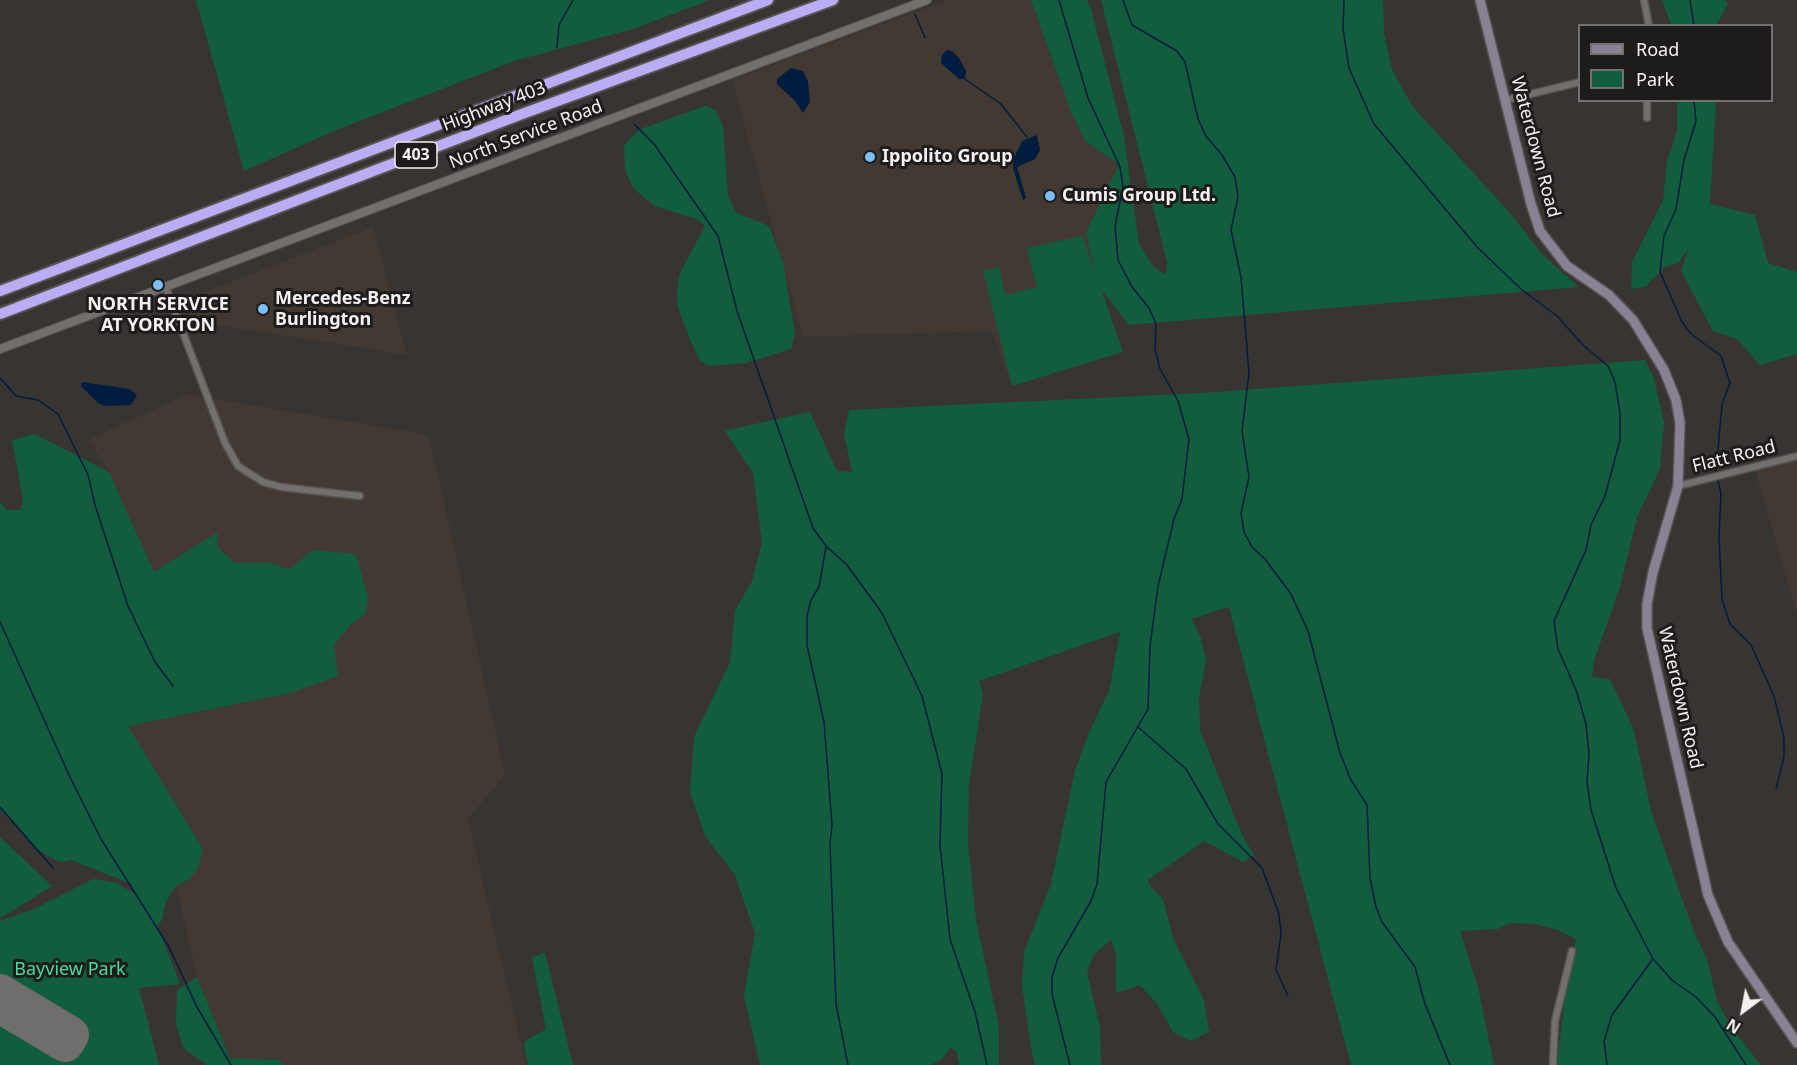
<!DOCTYPE html>
<style>
body{margin:0}
#map{position:relative;width:1797px;height:1065px;overflow:hidden;background:#373432;font-family:"Noto Sans",sans-serif}
canvas{display:block}
.legend{position:absolute;left:1578px;top:24px;width:195px;height:78px;box-sizing:border-box;background:#1e1c1b;border:2px solid #737170;margin:0;padding:8px 10px;list-style:none;font-size:18px;color:#f3f0ef}
.legend li{display:flex;align-items:center;gap:12px;height:30px}
.legend b{width:30px;border:2px solid #737170}
.north{position:absolute;left:1713px;top:981px;width:60px;height:60px;-webkit-text-stroke:4px #1e1c1b;paint-order:stroke;rotate:212deg;font-size:16px;font-weight:700;line-height:24px;text-align:center;color:#f3f0ef}
.north::after{content:'';display:block;margin:auto;width:21px;height:27px;background:#f3f0ef;clip-path:polygon(50% 0,100% 100%,50% 72%,0 100%)}
</style>
<div id="map">
<canvas width="1797" height="1065"></canvas>
<ul class="legend">
<li><b style="height:8px;background:#888294"></b>Road</li>
<li><b style="height:16px;background:#135d3f"></b>Park</li>
</ul>
<div class="north">N</div>
</div>
<script>
const ctx = document.querySelector('canvas').getContext('2d');
ctx.lineJoin = 'round';
function fill(path, color) {
  ctx.fillStyle = color;
  ctx.fill(path, 'evenodd');
}
function poly(rows) {
  const path = new Path2D();
  for (const r of rows) {
    path.moveTo(r[0], r[1]);
    for (let i = 2; i < r.length; i += 2) path.lineTo(r[i], r[i + 1]);
  }
  return path;
}
function stroke(path, color, width, dash) {
  ctx.strokeStyle = color;
  ctx.lineWidth = width;
  ctx.lineCap = dash ? 'butt' : 'round';
  ctx.setLineDash(dash || []);
  ctx.stroke(path);
}
function label(font, color, halo, rows, align = 'center') {
  ctx.font = font + ' "Noto Sans",sans-serif';
  ctx.lineWidth = 6;
  ctx.setLineDash([]);
  ctx.textBaseline = 'middle';
  ctx.strokeStyle = halo;
  ctx.fillStyle = color;
  for (const [text, x, y, turn = 0] of rows) {
    ctx.save();
    ctx.translate(x, y);
    ctx.rotate((+turn || 0) * Math.PI / 180);
    ctx.textAlign = isNaN(turn) ? turn : align;
    if (halo) ctx.strokeText(text, 0, 0);
    ctx.fillText(text, 0, 0);
    ctx.restore();
  }
}
fill(poly([
 [947,0,1031,0,1071,112,1086,142,1119,163,1107,190,1098,281,1115,354,1011,382,991,331,803,337,732,80],
 [373,227,407,355,192,321,184,300],
 [187,394,429,435,505,774,468,819,526,1065,284,1065,279,1060,230,1058,197,977,176,886,188,880,203,849,128,726,291,693,350,625,365,614,368,598,364,587,313,550,289,569,270,563,234,563,217,547,217,533,154,572,109,472,88,440],
 [1797,460,1797,615,1755,470]
]), '#423932');
fill(poly([
 [196,0,710,0,633,29,514,61,334,131,244,171],
 [1031,0,1087,0,1091,9,1124,136,1139,244,1153,266,1166,275,1167,262,1101,0,1383,0,1384,33,1392,70,1413,107,1510,213,1542,254,1579,287,1129,325,1101,289,1123,352,1012,386,983,271,999,267,1005,295,1037,287,1027,248,1082,236,1095,272,1086,233,1119,164,1086,142,1071,112],
 [1662,0,1725,0,1728,4,1716,25,1671,25],
 [1677,101,1716,101,1710,204,1755,215,1768,263,1797,272,1797,354,1760,365,1737,339,1713,331,1681,271,1688,250,1678,263,1665,267,1645,287,1631,289,1632,262,1663,200,1667,162,1677,131],
 [705,106,716,110,723,126,728,195,735,212,769,226,783,262,795,334,791,349,746,363,709,366,700,360,691,342,678,308,677,293,679,275,705,226,699,220,655,206,642,196,632,186,625,170,624,146,638,130],
 [1645,360,1654,379,1664,423,1660,469,1637,517,1620,587,1594,661,1592,677,1610,679,1634,730,1651,811,1694,932,1707,959,1717,1001,1732,1028,1761,1065,1557,1065,1565,997,1576,939,1555,929,1535,924,1510,923,1498,929,1460,931,1478,987,1494,1065,1351,1065,1229,607,1192,619,1201,638,1206,660,1199,698,1200,730,1242,835,1254,855,1243,862,1204,841,1148,880,1149,885,1163,899,1173,938,1204,1000,1209,1032,1190,1041,1173,1032,1157,1004,1140,985,1116,993,1116,954,1111,940,1094,954,1087,972,1100,1027,1101,1065,1035,1065,1032,1054,1022,985,1024,952,1051,884,1075,770,1091,728,1109,691,1120,632,979,681,983,694,969,784,968,843,976,920,999,1026,999,1065,959,1065,956,1050,950,1048,941,1060,930,1065,760,1065,744,996,755,933,735,875,705,836,690,792,694,737,730,662,735,610,752,581,762,543,753,473,723,428,727,430,810,412,837,471,852,472,844,434,849,410,1202,393],
 [35,434,109,472,154,572,218,532,217,547,235,563,270,563,289,569,313,550,356,554,368,598,365,614,350,625,334,645,338,676,291,693,128,726,203,849,197,870,188,880,176,886,166,901,162,920,157,925,180,984,139,988,159,1065,0,1065,0,921,34,909,93,879,117,883,135,894,131,884,71,860,63,862,55,860,38,850,0,809,0,502,7,510,21,510,23,500,12,440],
 [0,837,52,886,1,918,0,917],
 [545,953,573,1065,528,1065,524,1042,546,1029,532,957],
 [197,977,230,1058,279,1060,284,1065,207,1065,183,1048,176,1024,177,990]
]), '#135d3f');
fill(poly([
 [947,50,952,51,959,58,966,71,965,79,959,79,941,63,942,55],
 [791,68,803,71,808,81,810,102,803,113,795,101,777,84,777,79],
 [1037,135,1040,150,1035,159,1017,167,1026,198,1023,200,1013,168,1014,158,1022,141],
 [82,382,129,389,137,395,131,405,105,406,98,403,81,386]
]), '#001c3f');
stroke(poly([
 [1059,0,1088,98,1120,167,1123,187,1115,226,1118,260,1132,287,1149,308,1156,324,1155,349,1160,369,1178,401,1189,439,1182,499,1174,519,1158,586,1150,646,1148,709,1106,782,1097,884,1091,901,1058,958,1052,977,1052,994,1070,1065],
 [1123,0,1132,25,1177,51,1185,62,1198,119,1206,136,1222,155,1235,177,1238,197,1231,230,1241,277,1249,373,1242,431,1249,477,1241,513,1244,532,1252,547,1265,559,1291,594,1308,631,1340,753,1351,780,1367,805,1370,878,1376,907,1382,922,1415,967,1425,1004,1450,1065],
 [1344,0,1343,29,1349,68,1374,124,1477,247,1521,289,1557,316,1583,345,1608,366,1615,382,1620,413,1620,440,1605,496,1591,525,1586,550,1554,621,1558,649,1576,690,1586,724,1589,754,1587,782,1591,810,1616,888,1653,959,1673,981,1696,997,1715,1017,1746,1065],
 [1690,0,1694,26],
 [915,14,925,38],
 [557,47,559,25,573,0],
 [965,79,1001,104,1027,137],
 [1694,100,1696,121,1684,160,1676,209,1664,236,1660,272,1682,322,1691,334,1721,356,1730,383,1722,404,1716,473],
 [634,124,654,144,718,236,737,311,813,528,826,546,847,565,882,613,922,696,942,774,940,845,950,939,975,1012,987,1065],
 [0,378,16,396,38,400,58,414,88,475,95,505,128,606,155,662,173,686],
 [1718,481,1721,493,1719,537,1722,599,1730,624,1751,645,1774,696,1784,738,1784,757,1776,789],
 [826,547,819,587,811,600,807,616,807,645,824,722,832,825,830,844,836,1004,848,1065],
 [0,622,70,777,101,839,169,947,197,1007,231,1065],
 [1138,727,1186,769,1218,824,1262,868,1279,914,1281,934,1276,970,1288,996],
 [0,807,53,868],
 [1607,1065,1604,1041,1612,1015,1652,960]
]), '#001c3f', 1.5);
stroke(poly([
 [0,993,70,1035,65,1043,0,1004]
]), '#706e6c', 38);
const minor = poly([
 [1644,0,1649,26],
 [1506,100,1580,82],
 [1647,118,1647,100],
 [166,288,225,443,238,466,263,482,281,487,360,496],
 [1678,486,1797,456],
 [1553,1065,1555,1021,1572,951]
]);
const tertiary = poly([
 [0,349,927,0]
]);
const secondary = poly([
 [1480,0,1531,204,1540,231,1567,266,1609,295,1633,320,1664,370,1676,400,1680,423,1678,486,1653,572,1647,604,1647,628,1708,895,1728,942,1797,1043]
]);
const motorway = poly([
 [0,291,768,0],
 [0,314,522,114,833,0]
]);
stroke(minor, '#565351', 9);
stroke(tertiary, '#565351', 10);
stroke(secondary, '#565351', 12);
stroke(motorway, '#565351', 14);
stroke(minor, '#726f6c', 6);
stroke(tertiary, '#726f6c', 8);
stroke(secondary, '#888294', 9);
stroke(motorway, '#bbadf3', 10);
for (const [x, y, r, color] of [
 [870,157,6,"#7abff8"],
 [1050,196,6,"#7abff8"],
 [158,285,6,"#7abff8"],
 [263,309,6,"#7abff8"]
]) {
  const dot = new Path2D();
  dot.arc(x, y, r, 0, 2 * Math.PI);
  ctx.fillStyle = color;
  ctx.fill(dot);
  stroke(dot, '#1e1c1b', 2);
}
for (const [x, y, w] of [
 [416,155,42]
]) {
  const box = new Path2D();
  box.roundRect(x - w / 2, y - 13, w, 26, 4.5);
  ctx.fillStyle = '#1e1c1b';
  ctx.fill(box);
  stroke(box, '#f3f0ef', 1.5);
}
label('bold 16px', '#f3f0ef', null, [
 ["403",416,155]
]);
label('18px', '#f3f0ef', '#1e1c1b', [
 ["Highway 403",494,107,-21],
 ["North Service Road",526,135,-21],
 ["Waterdown Road",1535,147,75],
 ["Flatt Road",1734,457,-14],
 ["Waterdown Road",1680,698,77]
]);
label('bold 18px', '#f3f0ef', '#1e1c1b', [
 ["Ippolito Group",882,157],
 ["Cumis Group Ltd.",1062,196],
 ["Mercedes-Benz",275,299],
 ["Burlington",275,320],
 ["NORTH SERVICE",158,305,"center"],
 ["AT YORKTON",158,326,"center"]
], 'left');
label('18px', '#47dc9d', '#1e1c1b', [
 ["Bayview Park",70,970]
]);
</script>
